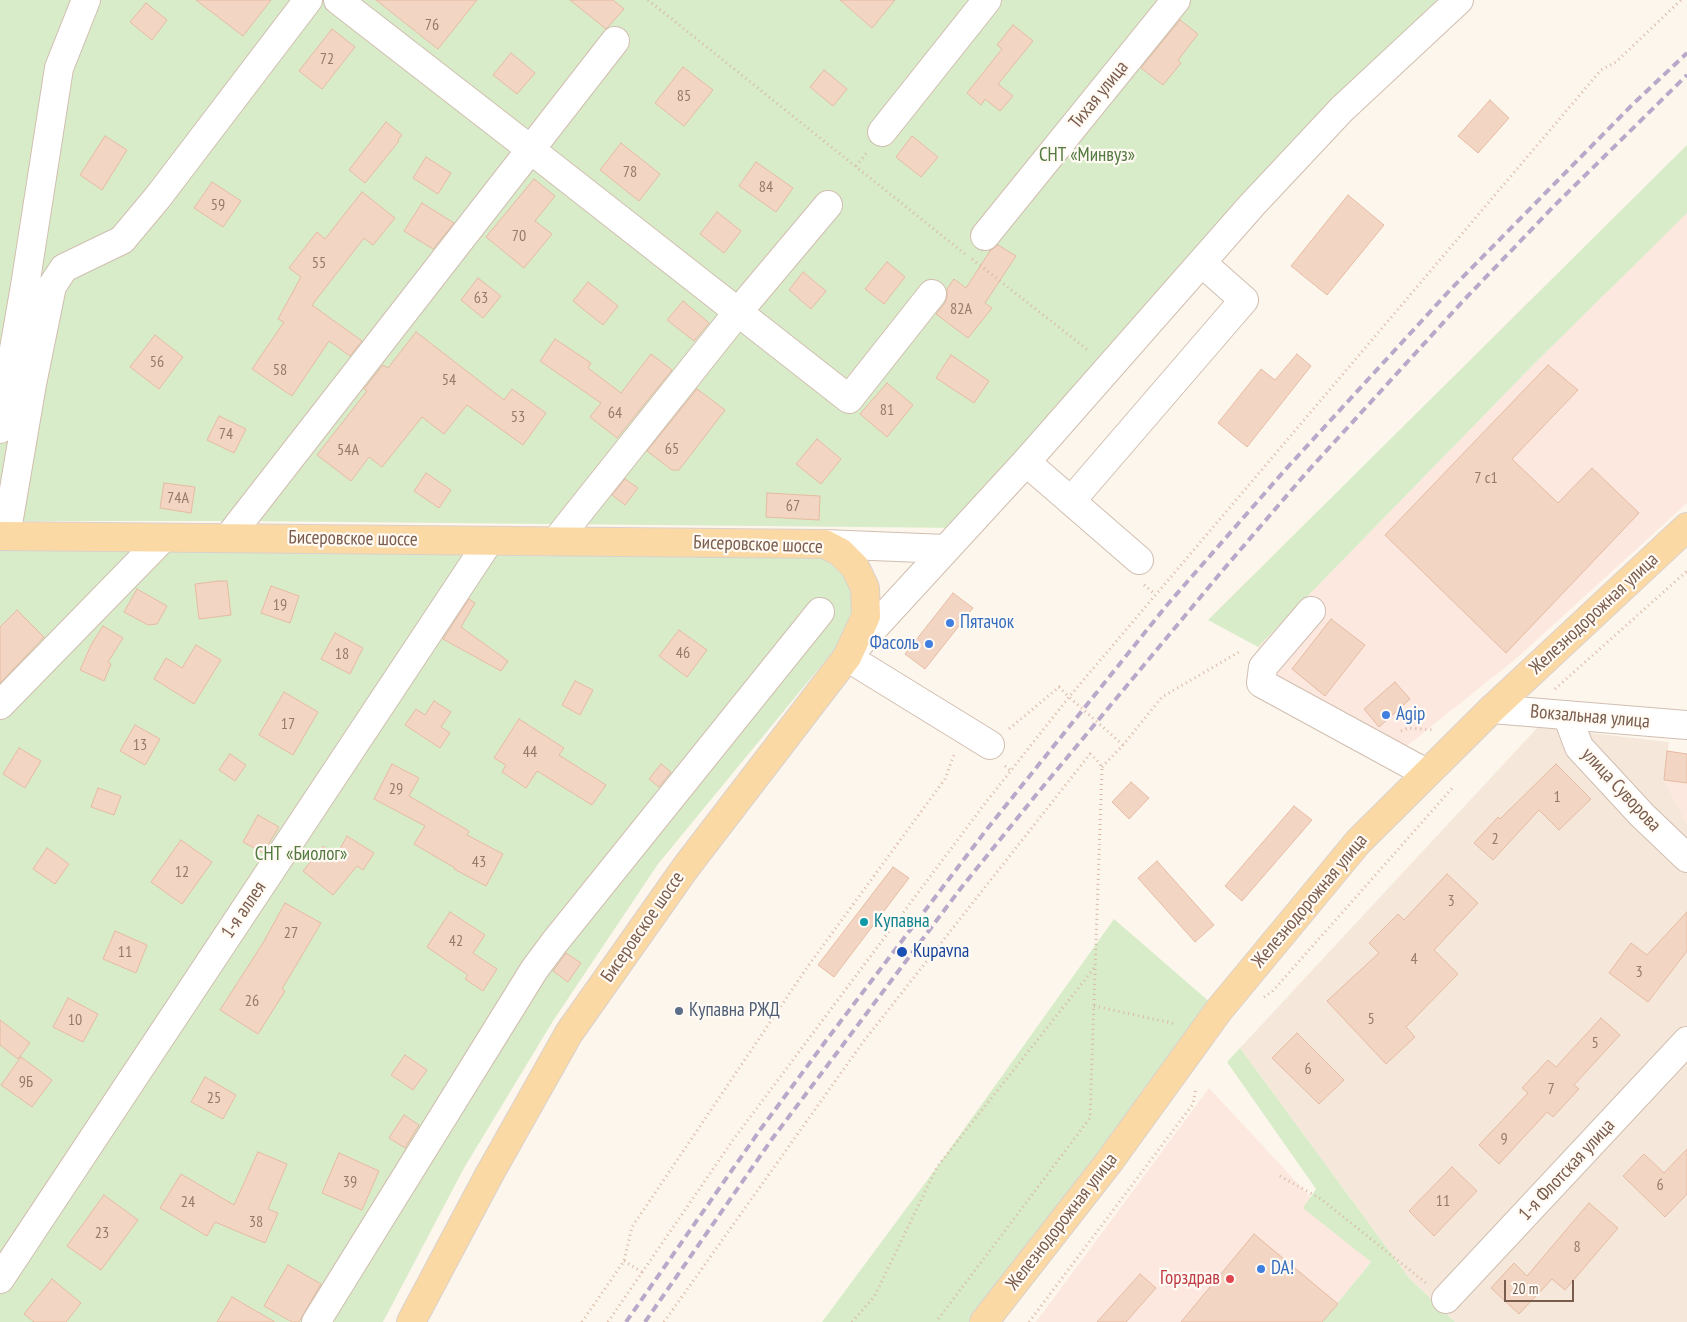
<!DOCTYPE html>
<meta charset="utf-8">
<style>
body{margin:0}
#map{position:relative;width:1687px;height:1322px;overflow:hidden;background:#fdf6ec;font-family:"PT Sans Narrow",sans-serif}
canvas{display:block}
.scale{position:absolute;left:1504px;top:1280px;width:70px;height:22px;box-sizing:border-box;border:2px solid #7a5c4d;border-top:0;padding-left:6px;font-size:15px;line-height:18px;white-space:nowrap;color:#7a5c4d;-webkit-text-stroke:4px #fffaf3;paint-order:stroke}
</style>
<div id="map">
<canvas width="1687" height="1322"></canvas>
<div class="scale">20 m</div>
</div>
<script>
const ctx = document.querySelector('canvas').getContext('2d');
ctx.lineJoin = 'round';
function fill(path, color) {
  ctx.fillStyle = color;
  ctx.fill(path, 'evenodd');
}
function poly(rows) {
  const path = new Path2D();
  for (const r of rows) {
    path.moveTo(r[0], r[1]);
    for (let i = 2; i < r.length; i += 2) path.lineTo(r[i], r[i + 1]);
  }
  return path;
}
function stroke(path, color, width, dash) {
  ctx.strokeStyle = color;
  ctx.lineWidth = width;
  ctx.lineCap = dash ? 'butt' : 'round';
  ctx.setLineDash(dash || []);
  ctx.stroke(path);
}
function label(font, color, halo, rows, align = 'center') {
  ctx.font = font + ' "PT Sans Narrow",sans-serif';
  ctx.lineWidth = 4.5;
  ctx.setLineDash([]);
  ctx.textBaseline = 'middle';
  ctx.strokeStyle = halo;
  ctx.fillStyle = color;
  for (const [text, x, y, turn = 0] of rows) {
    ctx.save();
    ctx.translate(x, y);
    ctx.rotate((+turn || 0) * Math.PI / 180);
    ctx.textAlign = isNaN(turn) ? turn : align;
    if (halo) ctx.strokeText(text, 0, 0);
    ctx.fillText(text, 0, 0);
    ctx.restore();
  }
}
fill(poly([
 [1538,727,1669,742,1664,780,1687,823,1687,1322,1455,1322,1409,1278,1240,1048]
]), '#f5e8da');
fill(poly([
 [1687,211,1687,503,1518,657,1397,754,1261,683,1263,667,1258,647,1534,364],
 [1667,751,1687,754,1687,823,1664,780],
 [1209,1088,1371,1262,1322,1322,1036,1322]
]), '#fde8e0');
fill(poly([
 [0,0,1459,0,964,528,241,521,0,521],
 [1687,145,1687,213,1534,364,1258,647,1208,620],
 [0,550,821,558,832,565,845,578,851,593,852,613,834,650,658,864,553,1021,464,1168,383,1322,0,1322],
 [1114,919,1219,1010,984,1322,822,1322,937,1167],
 [1240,1048,1409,1278,1455,1322,1322,1322,1371,1262,1303,1208,1316,1189,1227,1062]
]), '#d8ecc9');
const building = poly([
 [196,0,271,0,243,36,196,0],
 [376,0,477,0,438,49,376,0],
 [570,0,613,0,624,9,606,29,570,0],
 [840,0,895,0,872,28,840,0],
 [146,3,167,20,152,40,130,22,146,3],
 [1180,20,1198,34,1178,60,1181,63,1163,85,1141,68,1180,20],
 [1013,25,1033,41,998,84,1013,96,1000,111,985,99,981,105,967,93,1002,49,997,45,1013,25],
 [332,29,355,47,322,89,299,71,332,29],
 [511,53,535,73,517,94,493,75,511,53],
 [683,67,713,90,684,126,655,103,683,67],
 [824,70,847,89,833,106,810,87,824,70],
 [1490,100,1509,118,1478,153,1458,136,1490,100],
 [386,122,402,135,398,140,399,141,365,183,349,170,386,122],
 [105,136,127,150,102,190,80,175,105,136],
 [912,136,938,157,921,177,896,157,912,136],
 [621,143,660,174,639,201,600,170,621,143],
 [426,157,451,173,438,194,413,178,426,157],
 [756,162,793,188,776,212,739,186,756,162],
 [534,179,555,196,535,221,552,234,524,268,486,237,534,179],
 [212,182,241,201,223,227,194,208,212,182],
 [362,192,395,218,373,245,364,238,312,305,362,341,350,356,329,341,292,396,252,369,284,322,278,319,301,277,289,268,317,232,325,239,362,192],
 [1348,195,1384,225,1327,295,1291,266,1348,195],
 [422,203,454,223,433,249,404,231,422,203],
 [717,212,741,231,724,253,700,234,717,212],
 [998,245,1016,256,985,303,992,308,968,338,936,314,945,303,947,297,947,289,954,279,966,288,990,251,998,245],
 [887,262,905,277,884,304,865,289,887,262],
 [803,272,826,291,811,309,789,290,803,272],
 [478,278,501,296,483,318,461,300,478,278],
 [588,282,618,306,603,325,573,301,588,282],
 [683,301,709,323,694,341,667,320,683,301],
 [416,332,504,400,512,389,546,413,523,445,467,405,444,434,422,417,382,467,369,457,351,481,317,455,367,391,364,389,383,365,388,368,416,332],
 [155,335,183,357,159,389,130,367,155,335],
 [555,339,591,363,588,368,621,393,651,354,672,370,617,438,590,417,601,403,540,361,555,339],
 [1297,354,1311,366,1247,447,1218,423,1261,369,1275,380,1297,354],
 [951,355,989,381,974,403,936,378,951,355],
 [1548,365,1578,390,1512,459,1558,503,1592,468,1639,513,1506,653,1385,535,1548,365],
 [887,383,913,405,887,437,860,414,887,383],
 [697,389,725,410,679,470,672,470,647,451,697,389],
 [219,416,246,429,234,453,207,440,219,416],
 [817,439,841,459,821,484,796,464,817,439],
 [426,473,451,490,439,508,414,491,426,473],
 [625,479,638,488,625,505,612,495,625,479],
 [164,483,195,487,191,513,160,508,164,483],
 [767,493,820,496,819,520,766,517,767,493],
 [219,581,227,581,231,615,199,619,195,584,219,581],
 [271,586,299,596,290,623,261,613,271,586],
 [137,589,167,606,157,624,148,625,124,612,137,589],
 [953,593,973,608,925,669,905,654,953,593],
 [469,599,475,603,461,627,508,661,501,671,443,639,469,599],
 [17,610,44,637,0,683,0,627,17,610],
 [1331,619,1365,645,1325,696,1292,669,1331,619],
 [103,626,123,638,108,662,111,664,104,681,80,670,91,645,103,626],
 [679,630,707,650,687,677,659,656,679,630],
 [335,633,363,648,350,674,321,659,335,633],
 [196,645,221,660,194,704,154,679,166,658,182,668,196,645],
 [575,681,593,690,580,715,562,705,575,681],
 [1395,682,1410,699,1379,727,1364,709,1395,682],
 [284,692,318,712,293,755,259,735,284,692],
 [434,701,451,712,441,727,450,733,440,748,405,725,416,709,425,715,434,701],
 [519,719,564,748,559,755,606,785,592,805,537,771,526,788,502,772,506,765,494,758,519,719],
 [135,725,160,739,145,765,120,751,135,725],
 [19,748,41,761,25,788,3,774,19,748],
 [1667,751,1687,754,1687,783,1664,780,1667,751],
 [230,754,246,765,235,781,219,770,230,754],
 [392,764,419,778,409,796,469,831,467,835,503,854,486,886,454,869,455,868,414,844,425,826,374,799,392,764],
 [661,764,671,772,659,787,649,779,661,764],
 [1556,764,1591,799,1559,830,1539,810,1493,860,1474,843,1498,817,1500,819,1556,764],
 [1131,782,1149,798,1129,819,1112,802,1131,782],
 [98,788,121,796,114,815,91,807,98,788],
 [1294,806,1312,820,1242,901,1225,886,1294,806],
 [258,815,279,827,263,853,243,842,258,815],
 [347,836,374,853,363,870,357,866,333,895,303,871,323,846,336,856,347,836],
 [181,840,212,862,182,904,151,882,181,840],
 [47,848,69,864,55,884,33,869,47,848],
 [1157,861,1214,925,1195,942,1138,878,1157,861],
 [893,867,909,878,834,977,818,965,893,867],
 [1447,874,1478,903,1434,950,1458,974,1406,1027,1415,1037,1386,1064,1327,1001,1379,953,1369,943,1398,914,1404,920,1447,874],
 [285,903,321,923,282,989,285,991,258,1034,220,1010,263,943,285,903],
 [450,912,485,935,473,953,497,969,483,991,465,979,468,975,427,947,450,912],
 [1687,912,1687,951,1648,1002,1609,973,1631,943,1647,955,1687,912],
 [115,931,147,945,136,973,103,959,115,931],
 [566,953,581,963,568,982,553,971,566,953],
 [68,998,98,1014,83,1042,53,1027,68,998],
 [1601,1018,1620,1035,1574,1085,1579,1089,1553,1117,1547,1112,1499,1164,1479,1145,1528,1093,1522,1088,1548,1060,1556,1067,1601,1018],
 [0,1020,30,1043,18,1059,0,1045,0,1020],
 [1297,1033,1344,1080,1319,1104,1272,1058,1297,1033],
 [405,1055,427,1070,413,1090,391,1075,405,1055],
 [21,1057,52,1080,32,1107,1,1085,21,1057],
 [205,1077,236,1095,223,1119,191,1102,205,1077],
 [404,1115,419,1125,405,1148,389,1138,404,1115],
 [1687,1149,1687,1194,1665,1217,1623,1176,1644,1154,1664,1173,1687,1149],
 [258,1152,287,1164,268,1209,278,1213,265,1243,215,1222,207,1236,160,1208,181,1174,234,1205,258,1152],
 [339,1153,379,1171,362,1210,322,1193,339,1153],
 [1452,1167,1477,1191,1434,1236,1409,1211,1452,1167],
 [104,1195,138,1220,101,1270,67,1246,104,1195],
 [1589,1203,1618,1228,1565,1290,1552,1279,1519,1314,1491,1288,1514,1263,1527,1276,1589,1203],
 [1254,1234,1338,1304,1322,1322,1181,1322,1254,1234],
 [288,1265,321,1284,299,1322,292,1322,264,1306,288,1265],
 [1140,1274,1156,1288,1126,1322,1097,1322,1140,1274],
 [52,1279,81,1303,66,1322,34,1322,24,1314,52,1279],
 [232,1297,275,1322,217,1322,232,1297]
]);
fill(building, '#f3d5c3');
stroke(building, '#e6bba3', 1);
const minor = poly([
 [338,0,530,149,849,399,932,294],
 [882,132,987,0],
 [985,236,1176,0],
 [0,429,25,286,59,68,86,0],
 [1026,462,1139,560],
 [1071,501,1244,300,1202,263],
 [6,536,32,384,52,286,64,268,122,240,158,197,308,0],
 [228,538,615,41],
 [556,541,738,312,828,205],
 [825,544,945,549],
 [1311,611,1263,667,1261,683,1426,773],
 [0,705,163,538],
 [1492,709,1687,725],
 [1567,715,1579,747,1642,815,1687,858],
 [990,745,847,657,1026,462,1252,205,1342,109,1459,0],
 [0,1279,489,541],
 [1446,1299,1687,1041],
 [316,1322,534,970,554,943,820,612]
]);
const major = poly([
 [0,536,825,544,840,552,855,567,865,588,866,616,847,657,686,867,569,1033,489,1175,411,1322],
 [984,1322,1109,1162,1219,1010,1358,842,1492,709,1687,527]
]);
stroke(minor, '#d1beb0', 30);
stroke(major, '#dad1cd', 30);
stroke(poly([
 [648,0,965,254],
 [856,166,868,151],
 [972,259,1089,351],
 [1144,585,1155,594],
 [1555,689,1687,571],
 [1401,731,1408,728,1434,730],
 [1123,745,1069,697,1601,70,1616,62,1681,0],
 [1005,766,1011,771],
 [1102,767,1123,745,1162,697,1239,652,1241,653],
 [1264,997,1272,992,1454,786],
 [1094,1006,1176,1024],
 [1280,1176,1321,1199,1426,1283],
 [624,1261,642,1272],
 [582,1322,624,1261,632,1227,808,966,945,779,955,752],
 [608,1322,733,1140,983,806,1069,697,1059,687,1009,729],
 [664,1322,863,1042,1090,754,1096,759,1102,767,1090,1118,936,1322],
 [852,1322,874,1297,937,1167,1095,967],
 [1029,1322,1193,1104,1196,1087]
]), '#d9b8a5', 3, [1, 4]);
stroke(minor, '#fff', 28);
stroke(major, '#fbd9a5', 28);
stroke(poly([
 [626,1322,760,1130,828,1038,987,829,1167,605,1285,470,1450,290,1632,105,1687,53],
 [645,1322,772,1139,961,888,1036,795,1223,570,1307,472,1463,301,1554,206,1687,75]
]), '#b9a8c9', 4, [8, 5]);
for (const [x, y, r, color] of [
 [950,623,5,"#3f7fe0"],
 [929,644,5,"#3f7fe0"],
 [1386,715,5,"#3f7fe0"],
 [864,922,5,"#0f9aa8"],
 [902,952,6,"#1a4fb4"],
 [679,1011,5,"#5c6f8a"],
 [1261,1269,5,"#3f7fe0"],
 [1230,1279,5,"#e0444e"]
]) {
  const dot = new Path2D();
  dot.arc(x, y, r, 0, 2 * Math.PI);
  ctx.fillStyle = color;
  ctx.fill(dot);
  stroke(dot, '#fffaf3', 2);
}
label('16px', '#987a6a', null, [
 ["76",432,25],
 ["72",327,59],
 ["85",684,96],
 ["78",630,172],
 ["84",766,187],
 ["59",218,205],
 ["70",519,236],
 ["55",319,263],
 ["63",481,298],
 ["82А",961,309],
 ["56",157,362],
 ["58",280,370],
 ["54",449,380],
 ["81",887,410],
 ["64",615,413],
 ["53",518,417],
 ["74",226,434],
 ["65",672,449],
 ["54А",348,450],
 ["7 с1",1486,478],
 ["74А",178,498],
 ["67",793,506],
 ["19",280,605],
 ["46",683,653],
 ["18",342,654],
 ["17",288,724],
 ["13",140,745],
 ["44",530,752],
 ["29",396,789],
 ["1",1557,797],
 ["2",1495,839],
 ["43",479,862],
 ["12",182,872],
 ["3",1451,901],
 ["27",291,933],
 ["42",456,941],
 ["11",125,952],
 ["4",1414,959],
 ["3",1639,972],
 ["26",252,1001],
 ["5",1371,1019],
 ["10",75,1020],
 ["5",1595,1043],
 ["6",1308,1069],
 ["9Б",26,1082],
 ["7",1551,1089],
 ["25",214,1098],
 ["9",1504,1139],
 ["39",350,1182],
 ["6",1660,1185],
 ["11",1443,1201],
 ["24",188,1202],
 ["38",256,1222],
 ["23",102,1233],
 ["8",1577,1247]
]);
label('19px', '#7a5c4d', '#fffaf3', [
 ["Тихая улица",1099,95,-51],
 ["Бисеровское шоссе",353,539,1],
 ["Бисеровское шоссе",758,545,2],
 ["Железнодорожная улица",1594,614,-43],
 ["Вокзальная улица",1590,717,5],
 ["улица Суворова",1621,790,47],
 ["Железнодорожная улица",1310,901,-50],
 ["1-я аллея",244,910,-56],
 ["Бисеровское шоссе",643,927,-55],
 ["1-я Флотская улица",1567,1170,-47],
 ["Железнодорожная улица",1062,1222,-52]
]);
label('19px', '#537a41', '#fffaf3', [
 ["СНТ «Минвуз»",1087,156],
 ["СНТ «Биолог»",301,855]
]);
label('19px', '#366cbe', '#fffaf3', [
 ["Пятачок",960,623],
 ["Фасоль",919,644,"right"],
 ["Agip",1396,715],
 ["DA!",1271,1269]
], 'left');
label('19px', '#0d838f', '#fffaf3', [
 ["Купавна",874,922]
], 'left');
label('19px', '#164399', '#fffaf3', [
 ["Kupavna",913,952]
], 'left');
label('19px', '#4e5e75', '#fffaf3', [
 ["Купавна РЖД",689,1011]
], 'left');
label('19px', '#be3a42', '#fffaf3', [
 ["Горздрав",1220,1279]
], 'right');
</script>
